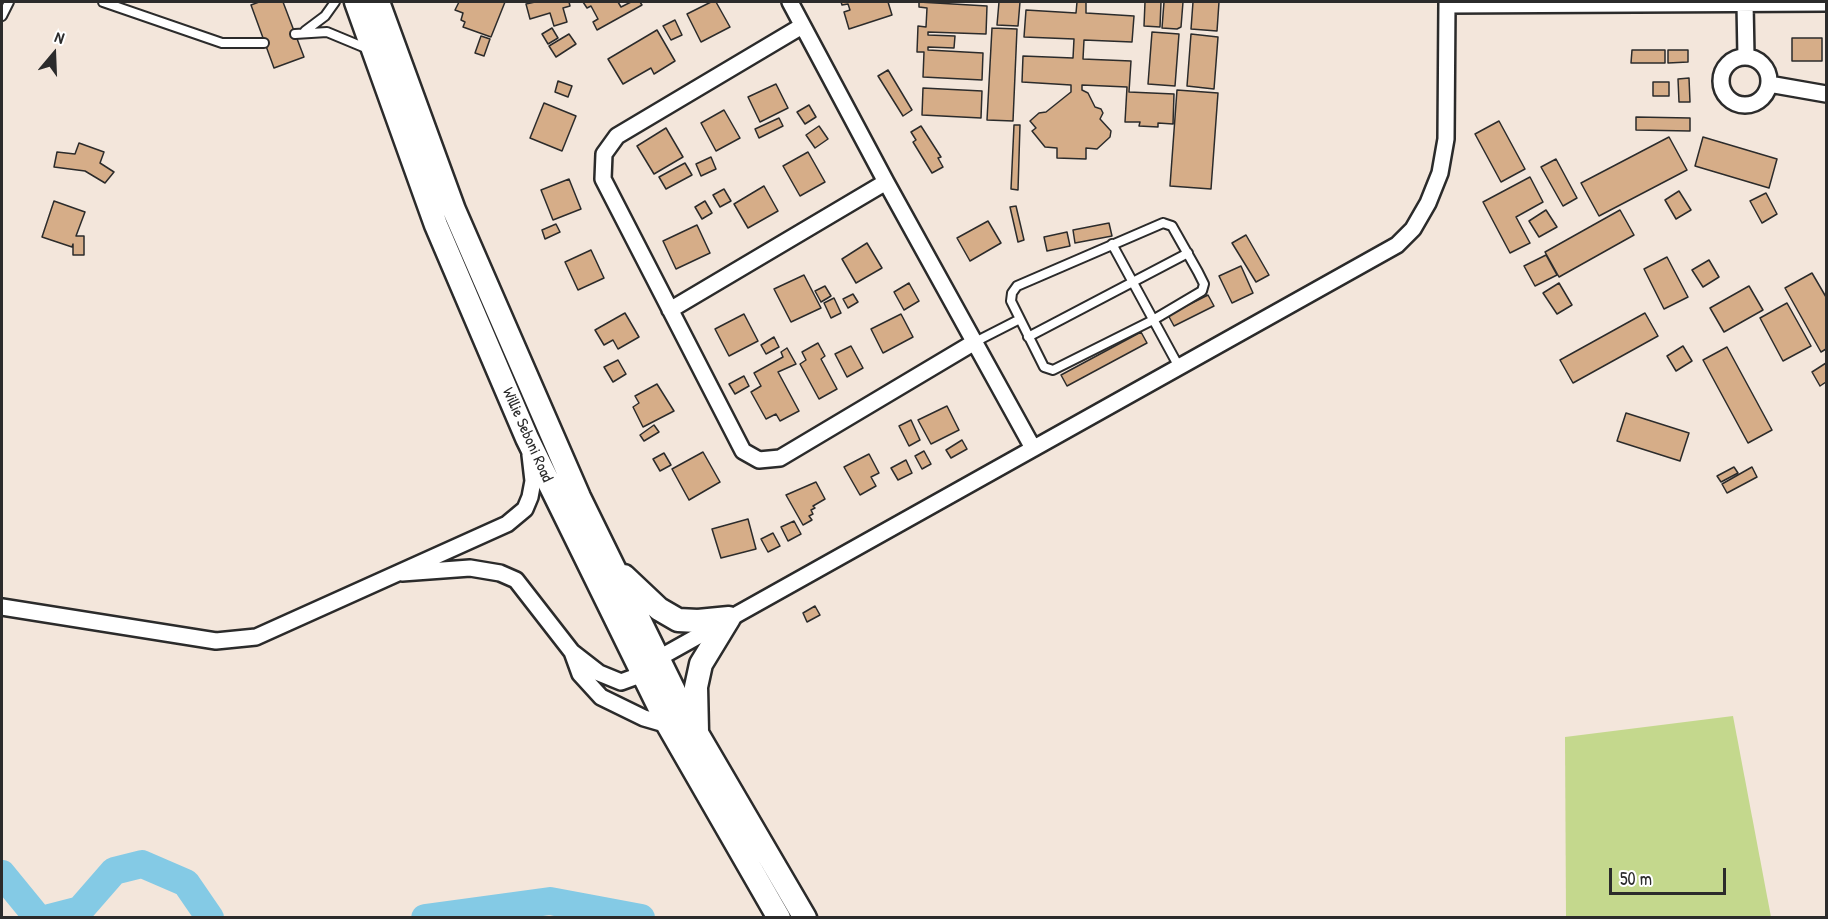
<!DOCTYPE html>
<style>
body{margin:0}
#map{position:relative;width:1828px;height:919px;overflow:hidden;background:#f3e6db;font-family:"Patrick Hand",sans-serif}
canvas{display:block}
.frame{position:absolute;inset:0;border:3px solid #2b2b2b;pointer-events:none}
.north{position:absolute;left:24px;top:24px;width:60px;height:60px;-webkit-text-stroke:4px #fff;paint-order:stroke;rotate:19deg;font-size:16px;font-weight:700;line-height:24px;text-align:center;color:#2b2b2b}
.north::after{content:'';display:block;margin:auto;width:21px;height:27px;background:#2b2b2b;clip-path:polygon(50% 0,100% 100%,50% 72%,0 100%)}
.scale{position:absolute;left:1609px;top:868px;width:117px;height:27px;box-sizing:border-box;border:3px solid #2b2b2b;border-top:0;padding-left:8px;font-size:18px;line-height:21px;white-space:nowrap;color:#2b2b2b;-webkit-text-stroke:4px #fff;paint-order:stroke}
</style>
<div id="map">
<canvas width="1828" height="919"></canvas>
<div class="frame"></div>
<div class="north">N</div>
<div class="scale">50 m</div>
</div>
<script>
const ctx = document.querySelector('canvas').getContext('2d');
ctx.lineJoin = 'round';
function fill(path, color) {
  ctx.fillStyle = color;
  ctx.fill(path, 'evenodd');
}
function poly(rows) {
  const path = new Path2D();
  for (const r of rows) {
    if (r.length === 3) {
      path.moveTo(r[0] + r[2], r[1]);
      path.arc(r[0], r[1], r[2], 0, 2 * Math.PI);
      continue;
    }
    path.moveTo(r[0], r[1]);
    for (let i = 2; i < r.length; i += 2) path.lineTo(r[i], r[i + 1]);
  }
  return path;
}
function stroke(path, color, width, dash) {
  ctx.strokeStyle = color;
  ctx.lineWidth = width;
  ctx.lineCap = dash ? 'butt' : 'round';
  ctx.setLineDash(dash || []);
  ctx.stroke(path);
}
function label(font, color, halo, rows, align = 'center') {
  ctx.font = font + ' "Patrick Hand",sans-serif';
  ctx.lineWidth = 5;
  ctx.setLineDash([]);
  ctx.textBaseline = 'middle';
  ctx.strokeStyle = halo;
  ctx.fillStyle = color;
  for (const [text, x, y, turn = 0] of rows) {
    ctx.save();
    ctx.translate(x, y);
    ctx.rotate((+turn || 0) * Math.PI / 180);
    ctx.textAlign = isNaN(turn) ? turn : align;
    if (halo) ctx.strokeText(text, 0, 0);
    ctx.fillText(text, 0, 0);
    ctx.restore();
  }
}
fill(poly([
 [1733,716,1771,917,1566,917,1565,737]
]), '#c4d88d');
stroke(poly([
 [2,874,38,918],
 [49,918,80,910,114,871,142,864,186,883,210,918],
 [425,918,550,901,641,918]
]), '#84cae5', 28);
const building = poly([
 [259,2,283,2,304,57,274,68,251,5,259,2],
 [459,2,505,2,491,37,463,27,465,22,461,20,463,13,455,10,459,2],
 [535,2,569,2,570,6,563,8,567,22,554,26,550,13,530,19,526,4,535,2],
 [583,2,618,2,621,7,631,2,640,2,642,5,597,30,593,22,598,19,591,6,587,8,583,2],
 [711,2,716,2,730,27,701,42,687,14,711,2],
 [841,2,888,2,892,15,849,29,844,12,850,10,848,4,842,5,841,2],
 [919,2,987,6,986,34,928,32,928,35,955,36,954,48,928,47,928,50,983,53,982,80,923,77,924,52,917,52,918,26,926,27,927,8,919,7,919,2],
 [999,2,1020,2,1018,26,997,25,999,2],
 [1077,2,1086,2,1086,13,1134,16,1132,42,1084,40,1083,59,1131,61,1129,92,1174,94,1173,124,1158,123,1158,127,1139,126,1140,122,1125,122,1127,87,1082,85,1082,90,1088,93,1095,107,1101,109,1103,113,1100,119,1111,131,1110,137,1097,149,1086,148,1086,159,1057,158,1057,148,1045,147,1032,131,1036,128,1030,121,1039,113,1046,112,1071,92,1071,85,1022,82,1023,56,1073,58,1074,39,1024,37,1026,10,1076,13,1077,2],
 [1145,2,1161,2,1160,27,1144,26,1145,2],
 [1164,2,1183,2,1181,27,1177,29,1162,28,1164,2],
 [1193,2,1219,2,1217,31,1191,29,1193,2],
 [675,20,682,35,671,40,663,26,675,20],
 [552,28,558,38,548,44,542,34,552,28],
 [992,28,1017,29,1013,121,987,120,992,28],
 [657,30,675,61,654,74,651,68,623,84,608,59,657,30],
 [1152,32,1179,34,1175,86,1148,84,1152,32],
 [569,34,576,44,556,57,549,46,569,34],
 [1191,34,1218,37,1214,89,1187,86,1191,34],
 [481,36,490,39,484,56,475,53,481,36],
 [1792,38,1822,38,1822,61,1792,61,1792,38],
 [1632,50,1665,50,1665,63,1631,63,1632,50],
 [1668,50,1688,50,1688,62,1668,63,1668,50],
 [888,70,912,110,903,116,878,76,888,70],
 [1689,78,1690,102,1679,102,1678,79,1689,78],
 [558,81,572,86,568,97,555,92,558,81],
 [1653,82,1669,82,1669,96,1653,96,1653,82],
 [776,84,788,108,760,122,748,97,776,84],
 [923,88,982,91,981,118,922,115,923,88],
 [1177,90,1218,93,1211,189,1170,186,1177,90],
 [544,103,576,116,562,151,530,138,544,103],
 [809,105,816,117,805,124,797,112,809,105],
 [724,110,740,138,716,151,701,123,724,110],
 [1636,117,1690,118,1690,131,1636,130,1636,117],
 [779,118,783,126,759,138,755,129,779,118],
 [1499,121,1525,169,1501,182,1475,134,1499,121],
 [1014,125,1020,125,1018,190,1011,189,1014,125],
 [819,126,828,139,815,148,806,135,819,126],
 [921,126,941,157,938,158,943,167,932,173,913,142,916,140,911,132,921,126],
 [666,128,683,157,654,174,637,146,666,128],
 [1669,137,1687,170,1599,216,1581,183,1669,137],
 [1703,137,1777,159,1769,188,1695,166,1703,137],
 [79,143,104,152,100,163,114,172,105,183,85,171,54,167,57,152,75,154,79,143],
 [808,152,825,182,800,196,783,166,808,152],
 [711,157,716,169,701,176,696,164,711,157],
 [1556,159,1577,198,1563,206,1541,167,1556,159],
 [685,163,692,175,666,189,659,177,685,163],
 [1530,177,1543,202,1516,217,1530,243,1510,253,1483,202,1530,177],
 [569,179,581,209,553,220,541,190,569,179],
 [764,186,778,211,748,228,734,204,764,186],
 [724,189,731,201,720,207,713,195,724,189],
 [1679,191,1691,210,1676,219,1665,200,1679,191],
 [1766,193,1777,214,1762,223,1750,201,1766,193],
 [54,201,85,212,76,236,84,236,84,255,73,255,73,244,72,247,42,237,54,201],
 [705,201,712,213,702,219,695,207,705,201],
 [1016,206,1024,240,1018,242,1010,207,1016,206],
 [1546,210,1557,227,1539,237,1529,221,1546,210],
 [1620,210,1634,235,1559,277,1545,252,1620,210],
 [988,221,1001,243,970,261,957,238,988,221],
 [1109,223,1112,236,1075,243,1073,230,1109,223],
 [556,224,560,232,545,239,542,230,556,224],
 [697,225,710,253,676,269,663,241,697,225],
 [1067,232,1070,246,1047,251,1044,237,1067,232],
 [1246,235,1269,275,1256,282,1232,243,1246,235],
 [867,243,882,268,856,283,842,259,867,243],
 [591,250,604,278,578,290,565,262,591,250],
 [1546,255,1557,275,1535,286,1524,266,1546,255],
 [1667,257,1688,297,1664,309,1644,269,1667,257],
 [1709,260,1719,277,1703,287,1692,270,1709,260],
 [1241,266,1253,293,1232,303,1219,276,1241,266],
 [1812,273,1826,297,1826,349,1821,352,1785,288,1812,273],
 [804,275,821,308,791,322,774,289,804,275],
 [909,283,919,301,904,310,894,292,909,283],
 [1559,283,1572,305,1557,314,1543,293,1559,283],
 [825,286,831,296,821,302,815,291,825,286],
 [1749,286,1763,310,1724,332,1710,308,1749,286],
 [853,294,858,302,848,308,843,299,853,294],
 [1208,295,1214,306,1174,326,1168,315,1208,295],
 [834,298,841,313,831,318,824,303,834,298],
 [1787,303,1811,346,1783,361,1760,318,1787,303],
 [625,313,639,337,618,349,613,340,604,345,595,330,625,313],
 [1645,313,1658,336,1573,383,1560,360,1645,313],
 [744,314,758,341,729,356,715,329,744,314],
 [901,314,913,337,883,353,871,329,901,314],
 [1141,332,1147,343,1067,386,1061,375,1141,332],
 [774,337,779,347,766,354,761,345,774,337],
 [818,343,825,356,821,359,837,389,819,399,800,364,806,360,802,352,818,343],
 [851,346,863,368,847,377,835,354,851,346],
 [1683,346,1692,361,1676,371,1667,356,1683,346],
 [1727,347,1772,430,1748,443,1703,360,1727,347],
 [787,348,796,364,778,372,799,411,780,421,776,414,766,419,751,392,761,386,754,373,783,357,781,352,787,348],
 [618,360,626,374,613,382,604,367,618,360],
 [1826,363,1826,382,1820,386,1812,372,1826,363],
 [744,376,749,386,735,394,729,384,744,376],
 [657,384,674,411,643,427,633,407,639,403,635,396,657,384],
 [947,406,959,430,931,444,918,420,947,406],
 [1626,413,1689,433,1680,461,1617,441,1626,413],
 [911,420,920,440,909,446,899,426,911,420],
 [654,425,659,432,644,441,640,435,654,425],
 [962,440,967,449,951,458,946,450,962,440],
 [924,451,931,464,922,469,915,456,924,451],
 [703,452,720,482,689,500,672,469,703,452],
 [664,453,671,465,660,471,653,459,664,453],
 [869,454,879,473,871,477,876,486,860,495,844,467,869,454],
 [906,460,912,473,898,480,891,468,906,460],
 [1734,467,1738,473,1721,482,1717,476,1734,467],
 [1752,467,1757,477,1727,493,1722,484,1752,467],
 [816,482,825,499,813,506,815,508,811,510,813,514,809,516,812,520,803,525,786,495,816,482],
 [748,519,756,549,721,558,712,529,748,519],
 [794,521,801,534,788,541,781,527,794,521],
 [773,533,780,546,768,552,761,539,773,533],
 [815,606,820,615,807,622,803,613,815,606]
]);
fill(building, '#d6ad88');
stroke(building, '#2b2b2b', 1.5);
const lane = poly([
 [103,2,222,43,264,43],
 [2,16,9,2],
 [305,31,325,16,335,2],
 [295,34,327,32,368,49],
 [1163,223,1172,226,1198,272,1204,284,1202,291,1153,320,1053,370,1044,367,1011,301,1012,293,1017,286,1163,223],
 [1112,244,1179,367],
 [1028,337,1188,253],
 [973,343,1020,319]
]);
const street = poly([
 [790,2,886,182,1033,448],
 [1745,3,1746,57],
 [1447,5,1826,3],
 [802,26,617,136,604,154,603,179,743,451,759,460,780,458,973,343],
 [1745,81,24],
 [1769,84,1826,94],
 [670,310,886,182],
 [402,573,470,568,500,573,516,580,572,652,599,673,621,682,643,674,659,658,1397,245,1413,229,1428,203,1440,173,1446,139,1447,2],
 [2,607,216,641,256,637,507,524,525,509,530,497,533,481,530,455],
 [572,652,580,674,601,697,644,718,668,725]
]);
const primary = poly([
 [356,2,436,225,527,438,668,725,779,918],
 [378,2,454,210,579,497,684,711,805,918],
 [624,576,659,609,678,620,698,621,729,618],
 [697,731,696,687,701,664,729,618]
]);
stroke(lane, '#2b2b2b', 12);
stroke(street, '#2b2b2b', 20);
stroke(primary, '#2b2b2b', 27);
stroke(lane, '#fff', 8);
stroke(street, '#fff', 15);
stroke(primary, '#fff', 22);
label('16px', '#2b2b2b', '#fff', [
 ["Willie Seboni Road",527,435,66]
]);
</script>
